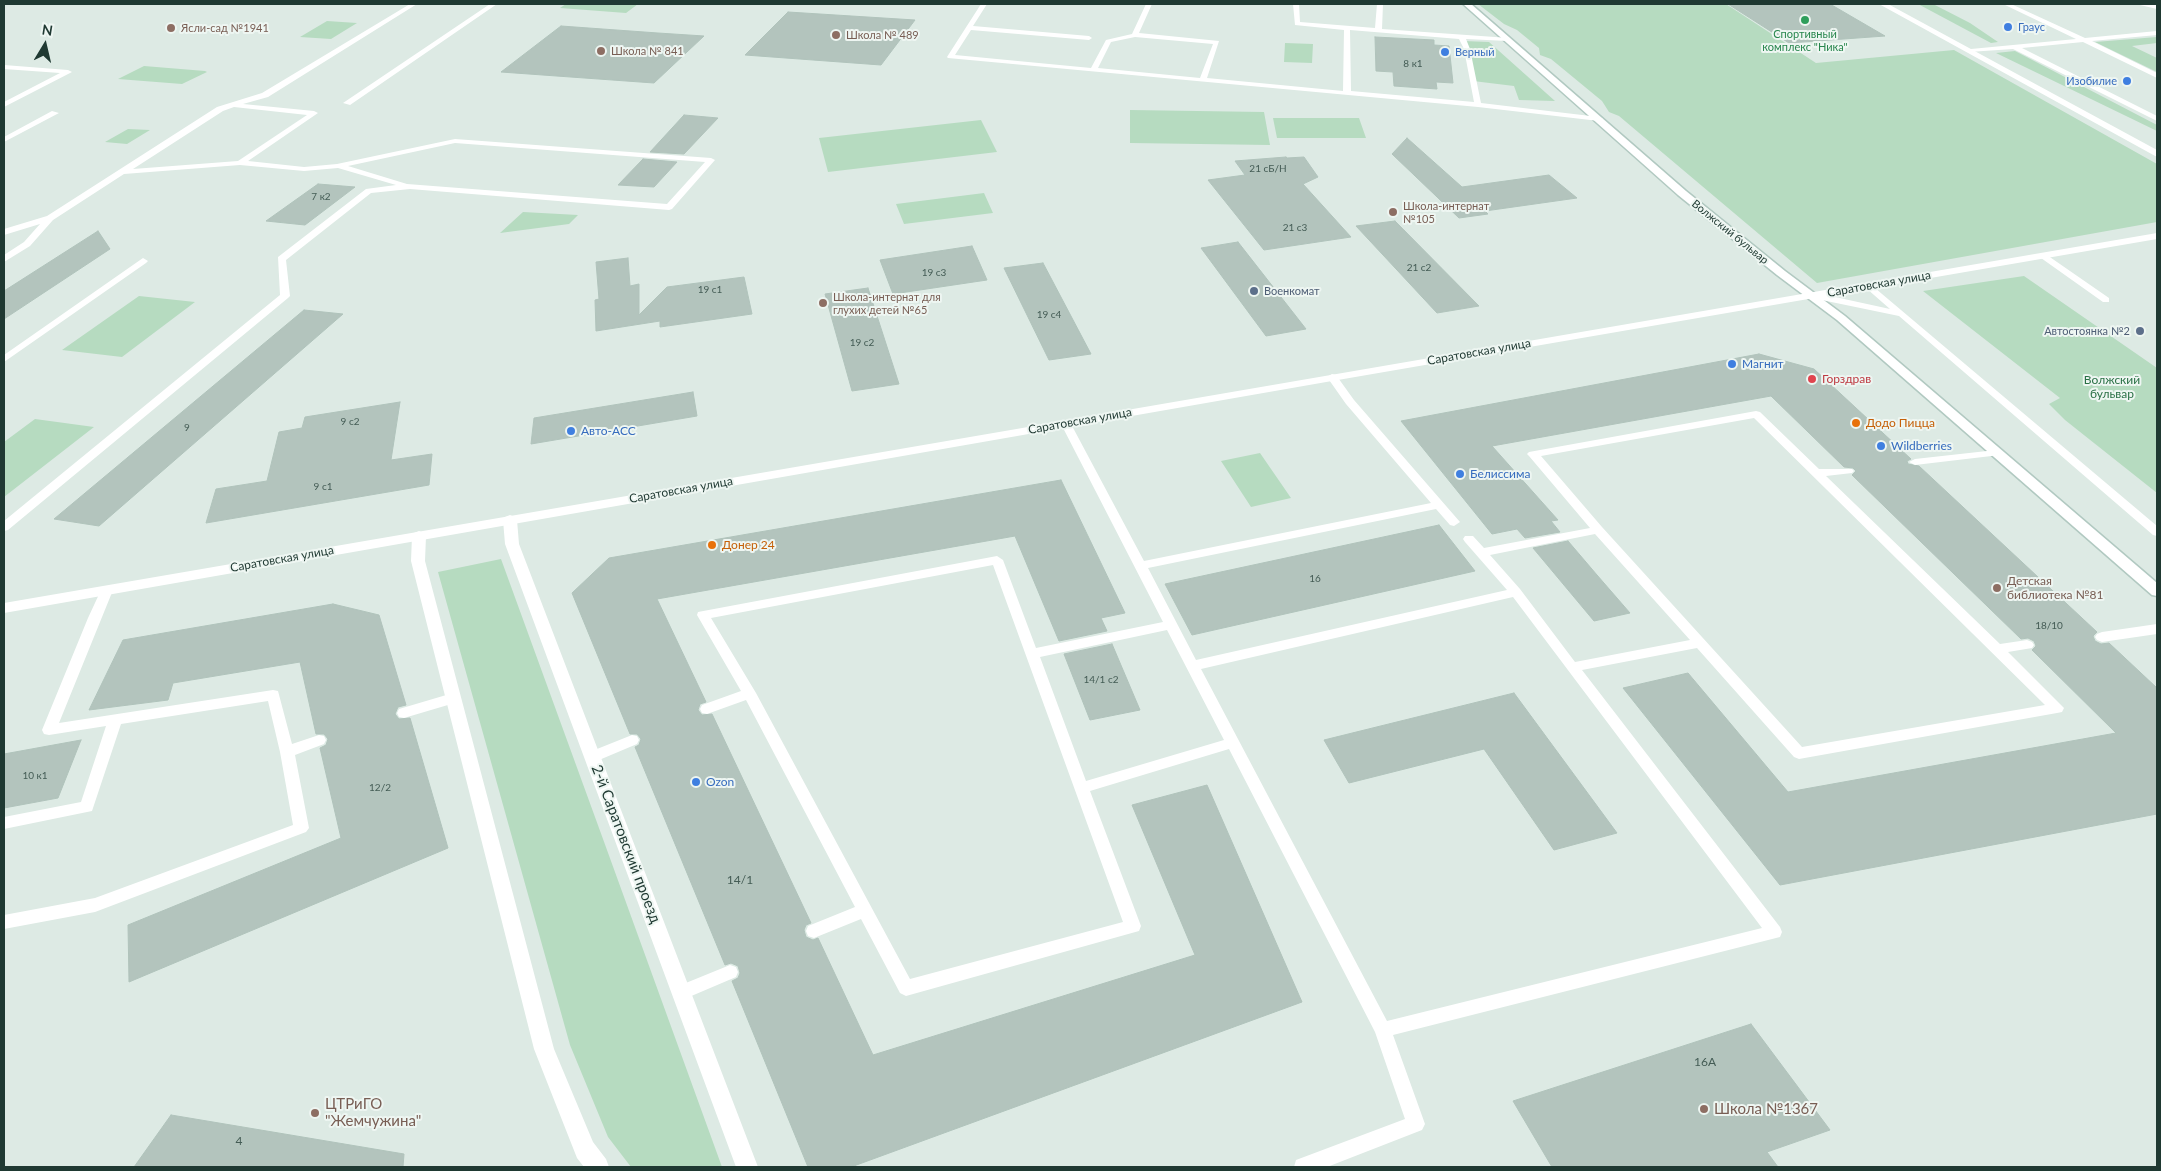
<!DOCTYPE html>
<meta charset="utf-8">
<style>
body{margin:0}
#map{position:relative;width:2161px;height:1171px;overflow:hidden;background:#ddeae4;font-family:Lato,sans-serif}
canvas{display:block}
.frame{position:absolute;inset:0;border:5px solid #1f3932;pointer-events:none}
.north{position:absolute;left:20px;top:20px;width:50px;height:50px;-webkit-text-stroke:4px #eef6f2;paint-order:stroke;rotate:9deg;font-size:14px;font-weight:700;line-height:20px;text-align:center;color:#1f3932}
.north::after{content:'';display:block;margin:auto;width:18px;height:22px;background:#1f3932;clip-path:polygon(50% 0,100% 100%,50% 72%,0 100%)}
</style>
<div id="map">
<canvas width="2161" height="1171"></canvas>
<div class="frame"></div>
<div class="north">N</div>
</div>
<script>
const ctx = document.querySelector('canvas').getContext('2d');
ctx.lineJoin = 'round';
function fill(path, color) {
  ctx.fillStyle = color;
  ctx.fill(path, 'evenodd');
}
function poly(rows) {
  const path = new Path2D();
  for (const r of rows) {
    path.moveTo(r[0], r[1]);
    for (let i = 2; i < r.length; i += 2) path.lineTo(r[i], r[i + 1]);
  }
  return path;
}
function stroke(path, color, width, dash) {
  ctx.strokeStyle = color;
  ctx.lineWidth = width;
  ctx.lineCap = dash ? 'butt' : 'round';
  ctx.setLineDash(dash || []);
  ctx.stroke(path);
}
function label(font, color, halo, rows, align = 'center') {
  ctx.font = font + ' Lato,sans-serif';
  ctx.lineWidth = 4;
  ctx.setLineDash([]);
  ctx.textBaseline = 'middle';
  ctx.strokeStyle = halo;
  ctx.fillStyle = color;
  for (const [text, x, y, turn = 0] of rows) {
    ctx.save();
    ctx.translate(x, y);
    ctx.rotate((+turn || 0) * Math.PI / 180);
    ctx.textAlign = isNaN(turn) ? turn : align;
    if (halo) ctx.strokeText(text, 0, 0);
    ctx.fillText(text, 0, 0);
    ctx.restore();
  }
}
fill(poly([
 [566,4,638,4,626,13,560,8],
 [1478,4,1726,4,1816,63,1954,50,2157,164,2157,222,1817,283,1619,116,1609,112,1602,101,1551,59,1540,55,1539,48,1517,30,1504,24],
 [1918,4,1933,4,1970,23,1998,42,1991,43],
 [327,21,357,23,331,39,300,37],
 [2157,37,2157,43,2132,46,2157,58,2157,72,2095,42],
 [1463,41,1489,42,1555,101,1519,100,1514,86,1473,81],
 [1285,43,1313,44,1312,63,1284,62],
 [2015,51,2157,125,2157,131,1996,53],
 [144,66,205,71,207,72,182,84,118,79],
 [1130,110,1264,112,1270,145,1130,143],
 [1273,118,1359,118,1366,138,1277,138],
 [981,120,997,152,828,172,819,138],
 [128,129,150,130,127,144,105,142],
 [984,193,993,213,904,224,896,204],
 [523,212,578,215,569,224,500,233],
 [2024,276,2157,368,2157,493,2065,420,2049,404,2060,398,1923,291],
 [139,296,195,302,122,357,62,350],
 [35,419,94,427,4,497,4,442],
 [1260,453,1291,498,1251,507,1221,461],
 [501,559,603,839,722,1167,631,1167,608,1137,570,1045,438,572]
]), '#b6dbc0');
const building = poly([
 [1728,4,1830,4,1885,36,1789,43,1728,4],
 [788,12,915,20,881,65,745,55,788,12],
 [561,26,658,33,704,36,654,83,501,72,561,26],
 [1375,37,1434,40,1434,45,1449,46,1453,83,1436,82,1437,89,1394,86,1393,72,1376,71,1375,37],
 [684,115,718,118,684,154,650,152,684,115],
 [1407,138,1462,187,1549,175,1577,198,1485,211,1488,214,1459,218,1392,154,1407,138],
 [1286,157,1287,158,1304,157,1318,177,1303,184,1351,237,1264,250,1208,180,1245,175,1235,161,1286,157],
 [643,159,677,162,654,187,618,185,643,159],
 [318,184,355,187,305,225,266,221,318,184],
 [1395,221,1479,306,1437,313,1356,226,1395,221],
 [98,231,110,249,4,319,4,291,98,231],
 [1238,242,1306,329,1266,336,1201,248,1238,242],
 [972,246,987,280,893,294,880,260,972,246],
 [628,258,630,286,639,284,639,315,667,287,744,277,752,314,660,327,660,321,596,331,595,300,599,299,596,262,628,258],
 [1043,263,1091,354,1049,360,1004,268,1043,263],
 [868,288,899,384,852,391,825,294,868,288],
 [304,310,343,314,99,526,54,519,304,310],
 [1759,354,1814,369,1911,459,1907,461,1908,464,1919,466,2097,632,2093,636,2095,641,2101,644,2109,643,2157,688,2157,814,1780,885,1623,688,1688,673,1788,792,2116,733,2032,650,2036,646,2034,641,2028,638,2021,639,1852,475,1856,471,1853,468,1844,467,1771,396,1492,446,1558,520,1551,521,1560,532,1525,538,1517,529,1492,534,1401,421,1759,354],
 [693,392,697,416,531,444,534,418,693,392],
 [400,402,391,460,432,454,429,485,206,523,216,489,267,481,279,432,302,428,305,417,400,402],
 [1061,480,1125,613,1101,618,1107,631,1059,641,1015,536,657,599,706,702,700,704,698,710,702,715,712,714,811,923,806,925,804,930,806,937,813,940,818,938,873,1055,1195,955,1132,805,1207,785,1302,1002,851,1167,808,1167,732,981,738,978,740,973,738,966,731,963,725,965,635,747,639,745,641,739,637,734,630,734,572,593,609,558,1061,480],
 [1439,525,1475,571,1192,635,1165,584,1439,525],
 [1568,541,1597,575,1630,613,1594,621,1533,548,1568,541],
 [333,604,379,615,406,705,398,707,395,714,399,719,410,718,448,848,129,982,128,925,341,838,320,748,326,745,328,739,324,734,316,734,300,662,173,683,168,700,89,710,123,640,333,604],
 [1112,644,1140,710,1090,720,1064,654,1112,644],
 [1514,693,1617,833,1554,850,1484,749,1349,783,1324,740,1514,693],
 [81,740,58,798,4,808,4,754,81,740],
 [1751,1024,1830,1130,1767,1152,1778,1167,1552,1167,1513,1101,1751,1024],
 [171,1115,404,1154,403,1167,134,1167,171,1115]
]);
fill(building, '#b3c4bd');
stroke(building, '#b0c3bb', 1);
const secondary = poly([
 [1463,4,1471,4,1686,191,1785,271,1845,316,2157,583,2157,596,2152,595,1837,320,1777,275,1678,195,1463,4]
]);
stroke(secondary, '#b1c9c1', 3);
fill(poly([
 [410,4,417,4,268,97,243,104,314,111,318,113,248,161,304,167,337,164,455,139,711,158,715,160,672,209,669,210,410,189,371,193,286,260,290,296,288,298,8,530,4,531,4,521,280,295,278,257,366,189,396,185,338,168,304,171,240,165,124,174,53,220,30,246,4,262,4,255,24,242,40,224,4,235,4,229,47,216,217,107,262,93,410,4],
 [234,107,307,115,238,161,133,169,223,111,234,107],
 [455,143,705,162,667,204,407,184,348,166,455,143],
 [490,4,497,4,350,105,343,103,490,4],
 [981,4,987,4,973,26,1089,36,1092,38,1089,40,971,30,955,55,1091,68,1106,40,1132,34,1146,4,1152,4,1139,33,1219,41,1207,78,1343,91,1344,30,1295,25,1293,4,1299,4,1300,22,1375,28,1377,4,1383,4,1382,29,1509,38,1510,39,1507,41,1466,39,1470,49,1481,103,1599,117,1603,119,1599,121,1478,107,948,58,947,57,981,4],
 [1350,30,1459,39,1464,49,1474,102,1351,91,1350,30],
 [1135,37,1213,44,1200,78,1098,68,1111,42,1135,37],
 [2003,4,2011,4,2085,38,2157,31,2157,35,2092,41,2157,73,2157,78,2083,42,2022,48,2157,116,2157,121,2013,49,1969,52,1968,51,1971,49,2076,39,2003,4],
 [2139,4,2157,5,2157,9,2140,5,2139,4],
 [4,65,68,70,72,72,4,107,4,102,60,73,4,69,4,65],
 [52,111,59,113,4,142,4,137,52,111],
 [2044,253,2109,298,2109,302,2103,302,2041,258,2039,256,2044,253],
 [143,258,148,261,146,263,4,362,4,355,143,258],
 [1869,283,2157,526,2157,536,2153,535,1899,316,1812,298,1807,295,1812,292,1890,309,1866,288,1864,286,1869,283],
 [1332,374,1336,375,1354,400,1460,522,1454,526,1450,525,1436,509,1148,568,1196,660,1507,590,1465,542,1463,539,1465,536,1473,536,1484,548,1590,528,1529,456,1527,454,1529,452,1756,411,1760,412,1819,469,1852,469,1854,471,1852,473,1826,476,2000,644,2027,640,2032,642,2034,645,2032,648,2008,652,2064,708,2062,712,2057,713,1799,759,1794,757,1697,648,1582,670,1780,927,1782,932,1780,937,1393,1035,1425,1124,1422,1130,1327,1167,1294,1167,1296,1160,1405,1119,1375,1032,1229,749,1090,791,1141,926,1139,931,906,996,900,993,861,919,814,938,808,936,806,931,808,926,855,907,746,700,707,714,702,713,700,709,702,705,741,691,697,615,698,612,997,556,1003,560,1036,648,1163,622,1061,424,1066,421,1071,424,1144,561,1431,503,1346,404,1327,377,1332,374],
 [1754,418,2045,705,1802,747,1602,527,1541,456,1754,418],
 [1595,534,1690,640,1575,662,1520,589,1490,555,1595,534],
 [993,565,1123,922,910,979,756,693,711,618,993,565],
 [1513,597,1762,928,1387,1021,1201,669,1513,597],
 [1167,630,1224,740,1086,781,1040,657,1167,630],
 [1996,450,2000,451,2002,453,2000,455,1915,465,1909,462,1915,459,1996,450],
 [107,586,113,590,59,723,273,690,278,691,292,744,319,735,324,736,326,740,324,744,295,755,309,828,306,832,95,912,4,929,4,915,95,898,293,825,280,752,268,701,121,724,92,811,4,829,4,817,81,802,106,726,49,735,44,734,42,730,88,618,101,590,107,586],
 [2157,624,2157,634,2102,642,2097,640,2095,637,2097,634,2102,632,2157,624],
 [453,693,458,694,460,698,458,702,404,718,399,717,397,713,399,709,453,693],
 [632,735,637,736,639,740,637,744,592,763,587,761,585,757,587,753,632,735],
 [730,965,736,967,738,972,736,977,682,1000,676,997,674,992,676,987,730,965]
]), '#fff');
fill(poly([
 [510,515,515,517,517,520,519,544,758,1167,736,1167,505,544,503,520,505,517,510,515],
 [419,531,424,533,426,536,425,561,554,1049,593,1142,606,1159,609,1167,584,1167,577,1158,534,1049,411,561,412,536,414,533,419,531]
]), '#fff');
fill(poly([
 [1879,4,1888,4,2157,150,2157,157,1879,4],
 [2157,233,2157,239,1332,381,4,613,4,603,2157,233]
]), '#fff');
fill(secondary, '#fff');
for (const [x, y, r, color] of [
 [1805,20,5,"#2e9e5b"],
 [2008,27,5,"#3f7fe0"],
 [171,28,5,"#8d6e63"],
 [836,35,5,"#8d6e63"],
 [601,51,5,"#8d6e63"],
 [1445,52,5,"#3f7fe0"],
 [2127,81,5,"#3f7fe0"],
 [1393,212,5,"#8d6e63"],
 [1254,291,5,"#5c6f8a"],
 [823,303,5,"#8d6e63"],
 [2140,331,5,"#5c6f8a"],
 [1732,364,5,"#3f7fe0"],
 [1812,379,5,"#e0444e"],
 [1856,423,5,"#e8710a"],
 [571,431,5,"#3f7fe0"],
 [1881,446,5,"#3f7fe0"],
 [1460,474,5,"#3f7fe0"],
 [712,545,5,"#e8710a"],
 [1997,588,5,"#8d6e63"],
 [696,782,5,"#3f7fe0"],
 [1704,1109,5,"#8d6e63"],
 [315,1113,5,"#8d6e63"]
]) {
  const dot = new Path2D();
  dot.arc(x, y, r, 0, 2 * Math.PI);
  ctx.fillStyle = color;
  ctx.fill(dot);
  stroke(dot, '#eef6f2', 2);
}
label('10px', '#445c55', null, [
 ["8 к1",1413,64],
 ["21 cБ/Н",1268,169],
 ["7 к2",321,197],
 ["21 с3",1295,228],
 ["21 с2",1419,268],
 ["19 с3",934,273],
 ["19 с1",710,290],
 ["19 с4",1049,315],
 ["19 с2",862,343],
 ["9 с2",350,422],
 ["9",187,428],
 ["9 с1",323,487],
 ["16",1315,579],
 ["18/10",2049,626],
 ["14/1 с2",1101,680],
 ["10 к1",35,776],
 ["12/2",380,788]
]);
label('11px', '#366cbe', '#eef6f2', [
 ["Граус",2018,27],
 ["Верный",1455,52],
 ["Изобилие",2117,81,"right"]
], 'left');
label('11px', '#785e54', '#eef6f2', [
 ["Ясли-сад №1941",181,28],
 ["Школа № 489",846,35],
 ["Школа № 841",611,51],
 ["Школа-интернат",1403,206],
 ["№105",1403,219],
 ["Школа-интернат для",833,297],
 ["глухих детей №65",833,310]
], 'left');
label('11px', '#27864d', '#eef6f2', [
 ["Спортивный",1805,34],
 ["комплекс \"Ника\"",1805,47]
]);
label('11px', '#1f3932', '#eef6f2', [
 ["Волжский бульвар",1730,232,39]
]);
label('11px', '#4e5e75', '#eef6f2', [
 ["Военкомат",1264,291],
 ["Автостоянка №2",2130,331,"right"]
], 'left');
label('12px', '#1f3932', '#eef6f2', [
 ["Саратовская улица",1879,284,-10],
 ["Саратовская улица",1479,352,-10],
 ["Саратовская улица",1080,421,-10],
 ["Саратовская улица",681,490,-10],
 ["Саратовская улица",282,559,-10]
]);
label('12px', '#366cbe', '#eef6f2', [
 ["Магнит",1742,364],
 ["Авто-АСС",581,431],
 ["Wildberries",1891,446],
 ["Белиссима",1470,474],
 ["Ozon",706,782]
], 'left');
label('12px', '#be3a42', '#eef6f2', [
 ["Горздрав",1822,379]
], 'left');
label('12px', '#297045', '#eef6f2', [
 ["Волжский",2112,380],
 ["бульвар",2112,394]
]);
label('12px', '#c56008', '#eef6f2', [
 ["Додо Пицца",1866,423],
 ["Донер 24",722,545]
], 'left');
label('12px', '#785e54', '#eef6f2', [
 ["Детская",2007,581],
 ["библиотека №81",2007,595]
], 'left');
label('12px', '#445c55', null, [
 ["14/1",740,880],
 ["16А",1705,1062],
 ["4",239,1141]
]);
label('15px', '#1f3932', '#eef6f2', [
 ["2-й Саратовский проезд",626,844,69]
]);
label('15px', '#785e54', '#eef6f2', [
 ["ЦТРиГО",325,1104],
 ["\"Жемчужина\"",325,1121],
 ["Школа №1367",1714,1109]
], 'left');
</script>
